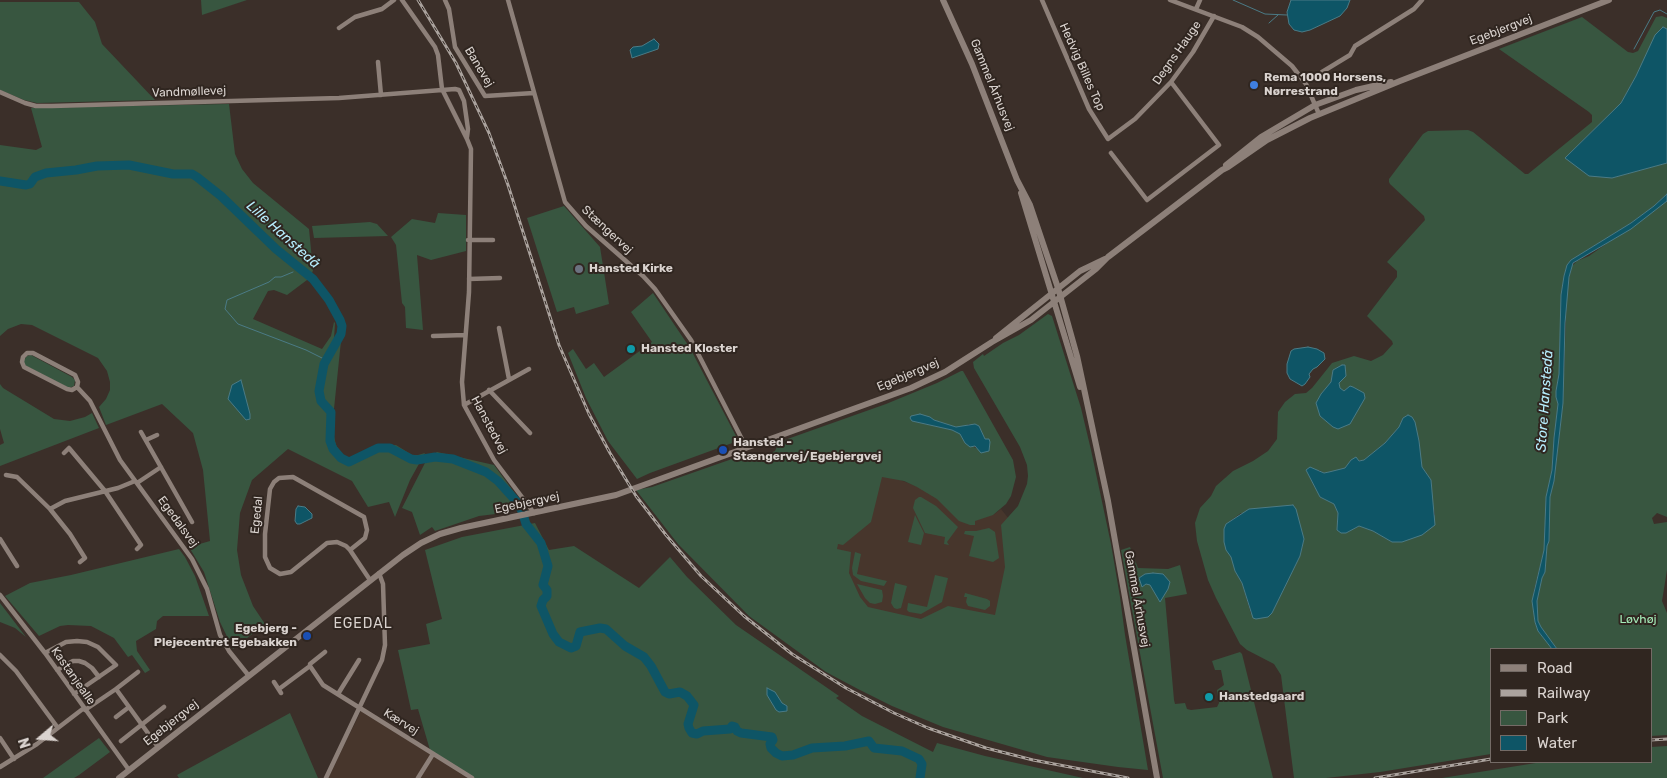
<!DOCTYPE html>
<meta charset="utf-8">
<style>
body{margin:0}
#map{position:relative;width:1667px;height:778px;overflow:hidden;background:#3b2f29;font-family:Rubik,sans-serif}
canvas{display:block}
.legend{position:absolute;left:1490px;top:648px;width:162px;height:115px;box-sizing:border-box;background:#302620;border:1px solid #746b66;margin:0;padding:6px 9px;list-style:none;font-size:15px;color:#dad3cf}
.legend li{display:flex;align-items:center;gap:10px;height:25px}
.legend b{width:25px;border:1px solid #746b66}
.north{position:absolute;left:15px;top:713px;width:50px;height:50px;-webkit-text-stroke:4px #302620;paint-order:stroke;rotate:252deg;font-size:14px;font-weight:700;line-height:20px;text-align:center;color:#dad3cf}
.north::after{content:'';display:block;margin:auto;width:18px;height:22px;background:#dad3cf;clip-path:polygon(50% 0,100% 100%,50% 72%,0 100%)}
</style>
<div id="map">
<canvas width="1667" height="778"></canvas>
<ul class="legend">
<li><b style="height:6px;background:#8d8079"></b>Road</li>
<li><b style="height:6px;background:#aba39e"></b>Railway</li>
<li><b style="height:14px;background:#385640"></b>Park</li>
<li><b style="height:14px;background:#0e5566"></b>Water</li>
</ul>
<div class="north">N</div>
</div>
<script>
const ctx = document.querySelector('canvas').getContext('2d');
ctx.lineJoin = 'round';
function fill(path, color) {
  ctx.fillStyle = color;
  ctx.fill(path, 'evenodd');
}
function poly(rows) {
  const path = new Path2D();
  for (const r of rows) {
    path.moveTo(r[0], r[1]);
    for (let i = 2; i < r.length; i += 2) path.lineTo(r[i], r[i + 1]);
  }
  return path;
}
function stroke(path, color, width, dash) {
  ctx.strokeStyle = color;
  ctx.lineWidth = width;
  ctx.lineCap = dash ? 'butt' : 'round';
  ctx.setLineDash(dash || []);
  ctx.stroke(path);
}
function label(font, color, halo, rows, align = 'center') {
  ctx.font = font + ' Rubik,sans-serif';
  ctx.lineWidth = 4;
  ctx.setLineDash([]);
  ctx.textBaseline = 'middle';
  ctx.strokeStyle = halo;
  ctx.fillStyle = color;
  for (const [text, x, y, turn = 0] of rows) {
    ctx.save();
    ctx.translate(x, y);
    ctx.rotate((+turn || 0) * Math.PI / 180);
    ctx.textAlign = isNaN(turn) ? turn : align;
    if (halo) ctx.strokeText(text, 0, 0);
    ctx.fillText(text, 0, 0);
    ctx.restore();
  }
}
fill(poly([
 [871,469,993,515,1001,509,1016,528,1008,625,920,625,864,614,751,548],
 [363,707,474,778,328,778]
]), '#47362c');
fill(poly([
 [201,0,247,0,202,15],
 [0,2,79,2,95,22,102,44,155,100,37,103,24,100,0,90],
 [1662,16,1667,18,1667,29,1663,27,1621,103,1565,158,1612,178,1667,163,1667,194,1654,206,1631,223,1571,260,1567,265,1564,276,1561,295,1559,374,1556,391,1556,397,1558,404,1554,438,1552,470,1546,497,1544,550,1534,590,1533,603,1535,622,1538,631,1552,649,1491,649,1491,754,1380,772,1326,778,1294,778,1281,675,1274,664,1247,650,1240,644,1216,598,1208,580,1197,541,1195,523,1200,508,1211,496,1216,486,1233,471,1253,461,1268,451,1277,439,1278,412,1285,402,1295,394,1306,393,1312,388,1332,363,1354,356,1371,361,1383,355,1393,344,1392,341,1367,316,1397,277,1397,271,1387,262,1425,220,1424,216,1390,184,1389,182,1389,179,1423,134,1428,131,1468,130,1473,132,1525,174,1528,174,1592,122,1592,115,1589,112,1499,49,1582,17,1628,52,1633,53,1638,51,1656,17],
 [1333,370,1341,390,1344,391,1350,386,1320,416,1321,394,1331,382],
 [1412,417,1419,441,1420,462,1422,467,1431,480,1432,499,1435,515,1392,542,1373,531,1359,526,1346,533,1337,530,1338,513,1334,504,1320,497,1306,470,1319,470,1324,473,1329,472,1345,468,1351,460,1364,460,1385,443,1399,427,1403,418],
 [1241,513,1304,539,1300,556,1272,613,1251,614,1242,583,1235,571,1224,529,1226,524],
 [229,104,235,154,242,169,253,183,309,229,313,270,311,277,287,295,274,290,268,291,253,319,322,349,331,336,334,322,335,323,334,339,341,341,332,428,336,445,344,457,350,458,373,446,396,445,412,455,418,455,425,453,410,480,395,517,389,502,368,507,352,481,288,449,252,480,240,513,237,550,241,575,253,606,265,624,233,649,220,622,204,572,189,547,210,541,203,470,193,433,162,404,106,425,99,407,106,399,110,390,110,382,107,371,98,358,32,325,21,324,8,329,0,336,0,145,36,150,42,147,31,108],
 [1667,201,1667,517,1657,513,1652,518,1654,524,1667,522,1667,570,1662,601,1667,613,1667,735,1651,736,1651,649,1557,649,1541,627,1538,621,1537,601,1542,578,1545,572,1547,546,1549,541,1550,497,1554,481,1563,403,1567,287,1572,266,1577,261,1589,256],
 [564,206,600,247,609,304,576,314,574,307,557,312,527,218],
 [438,213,466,215,466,251,431,260,417,255,423,330,406,328,405,307,402,303,396,245,391,237,412,219,435,223],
 [370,222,377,224,388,236,314,238,312,226],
 [653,293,690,348,736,436,735,442,650,473,637,479,608,441,586,398,568,353,573,349,586,369,594,363,604,377,652,342,631,312],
 [1048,314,1052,316,1081,408,1091,450,1111,544,1120,597,1125,635,1148,770,1118,767,1047,757,943,727,892,706,858,689,826,672,749,616,678,544,636,490,652,487,732,459,750,454,755,458,766,455,775,451,779,442,886,404,937,383,961,371,963,371,1013,460,1016,477,1011,496,1006,504,993,515,975,521,975,525,970,525,959,521,937,499,917,487,904,481,882,477,871,522,843,545,838,544,837,549,851,552,849,573,860,597,868,607,921,619,948,606,995,615,1005,567,1001,525,1018,506,1027,484,1028,476,1027,465,1020,447,974,368,973,362,983,354,984,356,1003,343,1019,335],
 [934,420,956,427,963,427,969,424,979,426,985,439,978,449,965,443,961,434,952,430,912,421],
 [31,355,72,377,75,380,74,386,69,388,24,365,23,361,27,356],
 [0,384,3,388,54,419,70,421,85,417,92,413,99,428,0,466,0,445,4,443,0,429],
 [437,452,494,465,525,507,504,513,479,516,435,531,432,527,420,535,412,512,402,508,426,461],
 [919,497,921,497,936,506,958,527,947,542,949,545,944,544,945,537,925,533,913,508,915,500],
 [915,515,924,533,921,545,908,542],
 [535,523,549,550,574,546,639,588,670,557,687,577,736,625,839,696,836,698,862,716,933,752,937,743,985,756,1083,778,474,778,430,750,418,709,411,710,398,650,430,644,426,624,442,619,425,550,462,537],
 [989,528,995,532,999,558,993,562,969,556,974,536,964,534,965,531,976,531],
 [1130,547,1138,568,1168,569,1180,565,1187,594,1165,598,1174,700,1175,704,1185,703,1187,709,1191,710,1217,707,1219,703,1217,690,1224,685,1221,670,1215,670,1212,661,1240,652,1242,654,1273,778,1163,778,1121,550],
 [179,549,185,557,195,576,209,616,163,616,157,621,156,629,136,641,137,651,150,670,145,673,132,655,128,657,114,638,91,626,68,625,60,626,39,636,5,596,30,583,71,575],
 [855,552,861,554,857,574,887,581,884,586,861,581,853,575,852,568],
 [935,575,948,578,942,602,921,614,909,612,907,610,908,603,927,607],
 [895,583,907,586,901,608,897,609,894,608,891,603],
 [857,584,882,590,883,596,882,602,875,604,870,603,865,598],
 [965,593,987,599,990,601,990,606,985,610,968,606,966,602,967,597,964,597],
 [0,603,26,637,15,628,0,622],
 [290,713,318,778,179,778,177,775],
 [99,738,110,752,79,775,74,778,43,778],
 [1667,746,1667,778,1442,778,1542,762,1651,762,1651,747]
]), '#385640');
const water = poly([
 [1291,0,1350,0,1347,8,1340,16,1310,30,1302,32,1294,30,1289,24,1287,12,1291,0],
 [1663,27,1667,29,1667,163,1612,178,1589,176,1565,158,1621,103,1636,76,1655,35,1663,27],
 [654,39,659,44,658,49,632,58,630,50,633,47,642,46,654,39],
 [1667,194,1667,201,1631,229,1573,263,1569,277,1565,323,1563,403,1554,481,1550,497,1549,541,1547,546,1545,572,1542,578,1537,601,1538,621,1541,627,1557,649,1552,649,1538,631,1535,622,1532,601,1544,550,1546,497,1552,470,1554,438,1558,404,1556,397,1556,391,1559,374,1561,295,1564,276,1567,265,1571,260,1631,223,1654,206,1667,194],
 [1308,347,1317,349,1324,353,1325,359,1317,367,1313,369,1309,374,1310,377,1305,384,1302,386,1290,379,1287,373,1287,364,1291,351,1294,349,1308,347],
 [1342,365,1345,365,1346,376,1339,383,1340,388,1344,391,1350,386,1353,387,1364,393,1365,398,1350,424,1338,429,1333,427,1320,416,1316,403,1321,394,1331,382,1333,370,1342,365],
 [241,380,250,414,250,419,246,420,228,399,232,385,241,380],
 [920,414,930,417,934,420,956,427,975,424,979,426,985,439,989,439,990,442,989,451,981,453,975,446,970,447,965,443,960,434,952,430,912,421,910,418,911,416,920,414],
 [1408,415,1412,417,1415,422,1419,441,1422,467,1431,480,1435,525,1422,535,1402,542,1392,542,1373,531,1359,526,1346,533,1341,533,1337,530,1338,513,1334,504,1320,497,1306,470,1310,467,1324,473,1329,472,1345,468,1351,460,1356,457,1359,461,1364,460,1385,443,1399,427,1403,418,1408,415],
 [1293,505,1296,509,1304,539,1300,556,1272,613,1268,617,1256,619,1253,618,1242,583,1235,571,1231,557,1226,550,1224,542,1224,529,1226,524,1249,509,1293,505],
 [298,506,305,507,312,514,312,518,300,524,297,524,295,521,296,509,298,506],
 [1153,573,1163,574,1170,582,1168,589,1160,602,1150,585,1146,584,1142,587,1139,578,1145,574,1153,573],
 [767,688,775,692,782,703,787,706,787,711,779,712,776,710,767,695,767,688]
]);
fill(water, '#0e5566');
stroke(water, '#4b7b86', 1);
stroke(poly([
 [1233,0,1265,14,1287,15],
 [1269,23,1278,15],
 [1634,49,1654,12,1660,10,1667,14],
 [293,272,281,277,275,277,269,282,227,300,225,309,238,324,306,350,326,360]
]), '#4b7b86', 1);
stroke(poly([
 [0,181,26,185,30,184,35,177,46,173,76,170,97,166,129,165,173,174,192,174,197,177,221,196,276,249,313,279,329,300,340,320,342,326,341,334,324,364,319,391,321,401,331,412,330,441,333,449,341,458,349,462,378,448,390,448,411,459,417,460,435,457,453,459,486,472,498,481,517,502,522,511,526,524,541,543,548,566,543,585,547,590,547,596,543,600,541,606,553,634,559,642,571,648,576,646,580,632,600,628,606,629,625,646,644,657,651,666,665,692,669,694,680,692,687,696,694,705,688,724,689,728,692,733,697,734,703,731,730,729,732,726,735,727,737,731,741,733,772,737,773,740,770,744,771,748,776,753,782,756,793,755,812,748,845,746,869,741,874,748,902,751,919,759,922,764,920,778]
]), '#0e5566', 9);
stroke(poly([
 [402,0,435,47,438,55,442,89,467,139,471,149,469,292,462,382,464,405,494,460,534,513],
 [445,0,449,9,455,47,485,96,534,93],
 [508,0,565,202,586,226,643,276,655,289,691,340,746,447],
 [1042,0,1089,109,1108,139,1135,119,1171,82,1193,52,1214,16],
 [1170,0,1242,27,1258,37,1292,66,1306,84,1319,114],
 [1196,9,1200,0],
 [339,28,355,17,382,9,394,0],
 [378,62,381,95],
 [1322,72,1350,55,1355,46,1414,9,1422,0],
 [0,92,25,103,36,106,52,106,339,98,455,89,459,90,464,101,468,129,467,137],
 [1111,153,1147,200,1219,145,1171,82],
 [468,240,493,240],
 [469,279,500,278],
 [499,328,509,379],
 [433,336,465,335],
 [77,387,72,390,67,389,24,367,22,362,23,357,27,353,33,353,75,375,78,382,77,387,90,401,120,460,192,559,207,589,220,635,229,651,249,676],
 [489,390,530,433],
 [464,405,529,369],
 [141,432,192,522],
 [146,440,157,435],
 [64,453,69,448,105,491,141,545,137,549],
 [6,475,17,477,50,509,70,534,85,558,80,562],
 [137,483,161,467],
 [50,509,65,501,118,488,135,481],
 [0,539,17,566],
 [350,550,365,538,367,530,364,517,293,477,279,478,274,482,270,489,265,534,265,557,270,568,280,574,291,572,327,543,337,542,346,546,350,550,370,580],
 [0,595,45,653,129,770],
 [325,652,310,664,310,666,323,685,472,778],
 [45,653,66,642,77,641,87,642,98,647,116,665,74,694],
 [0,655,16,671,58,728],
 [57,670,73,661,79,661,85,663,92,668,99,677],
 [274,682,281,693],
 [116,689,138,672],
 [279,689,310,666],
 [338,694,359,660],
 [85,710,116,689,158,747],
 [116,717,129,707],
 [0,738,14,759],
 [121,741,164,707],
 [0,767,37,744,84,708],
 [326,778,382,660,385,645,383,584,379,573],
 [418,778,433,754]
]), '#8d8079', 4.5);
stroke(poly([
 [943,0,972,64,1017,180,1030,205,1058,288,1077,356,1108,501,1157,778],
 [1226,165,1261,137,1315,105,1356,90,1391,82],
 [1021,193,1080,387],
 [996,338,1080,271,1105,259],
 [119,778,403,555,421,543,440,534,461,528,616,495,911,388,945,372,992,342,1031,320,1096,269,1108,257,1222,170,1228,167,1267,140,1310,118,1400,81,1609,0]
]), '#8d8079', 6);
const rail = poly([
 [418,0,456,63,489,133,508,185,559,345,589,414,610,453,636,496,666,535,701,576,744,616,792,654,846,688,894,713,928,728,986,748,1033,760,1128,778],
 [1651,740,1667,739],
 [1375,778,1491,759]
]);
stroke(rail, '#aba39e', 3);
stroke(rail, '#302620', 1, [4]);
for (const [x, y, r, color] of [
 [1254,85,5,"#3f7fe0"],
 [579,269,5,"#6b7280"],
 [631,349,5,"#0f9aa8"],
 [723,450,5,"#1a4fb4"],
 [307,636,5,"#1a4fb4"],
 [1209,697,5,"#0f9aa8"]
]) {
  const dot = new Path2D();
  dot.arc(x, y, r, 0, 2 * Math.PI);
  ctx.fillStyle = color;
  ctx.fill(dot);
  stroke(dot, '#302620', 2);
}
label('12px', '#dad3cf', '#302620', [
 ["Egebjergvej",1501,30,-21],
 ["Degns Hauge",1177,53,-55],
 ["Banevej",479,67,59],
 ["Hedvig Billes Top",1082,67,66],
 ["Gammel Århusvej",992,85,68],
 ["Vandmøllevej",189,92,-2],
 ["Stængervej",607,230,43],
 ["Egebjergvej",908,375,-23],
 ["Hanstedvej",489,425,62],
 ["Egebjergvej",527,503,-12],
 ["Egedal",257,515,-84],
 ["Egedalsvej",178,522,54],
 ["Gammel Århusvej",1137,599,80],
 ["Kastanjealle",73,676,55],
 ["Kærvej",401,722,32],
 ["Egebjergvej",171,723,-38]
]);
label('bold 12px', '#dad3cf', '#302620', [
 ["Rema 1000 Horsens,",1264,78],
 ["Nørrestrand",1264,92],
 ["Hansted Kirke",589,269],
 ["Hansted Kloster",641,349],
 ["Hansted -",733,443],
 ["Stængervej/Egebjergvej",733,457],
 ["Egebjerg -",297,629,"right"],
 ["Plejecentret Egebakken",297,643,"right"],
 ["Hanstedgaard",1219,697]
], 'left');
label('12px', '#a4ebb8', '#302620', [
 ["Løvhøj",1638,620]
]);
label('italic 14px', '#b6edfd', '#302620', [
 ["Lille Hanstedå",283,235,42],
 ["Store Hanstedå",1545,401,-86]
]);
ctx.letterSpacing = '1px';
label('14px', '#dad3cf', '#302620', [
 ["EGEDAL",363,624]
]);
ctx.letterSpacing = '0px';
</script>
